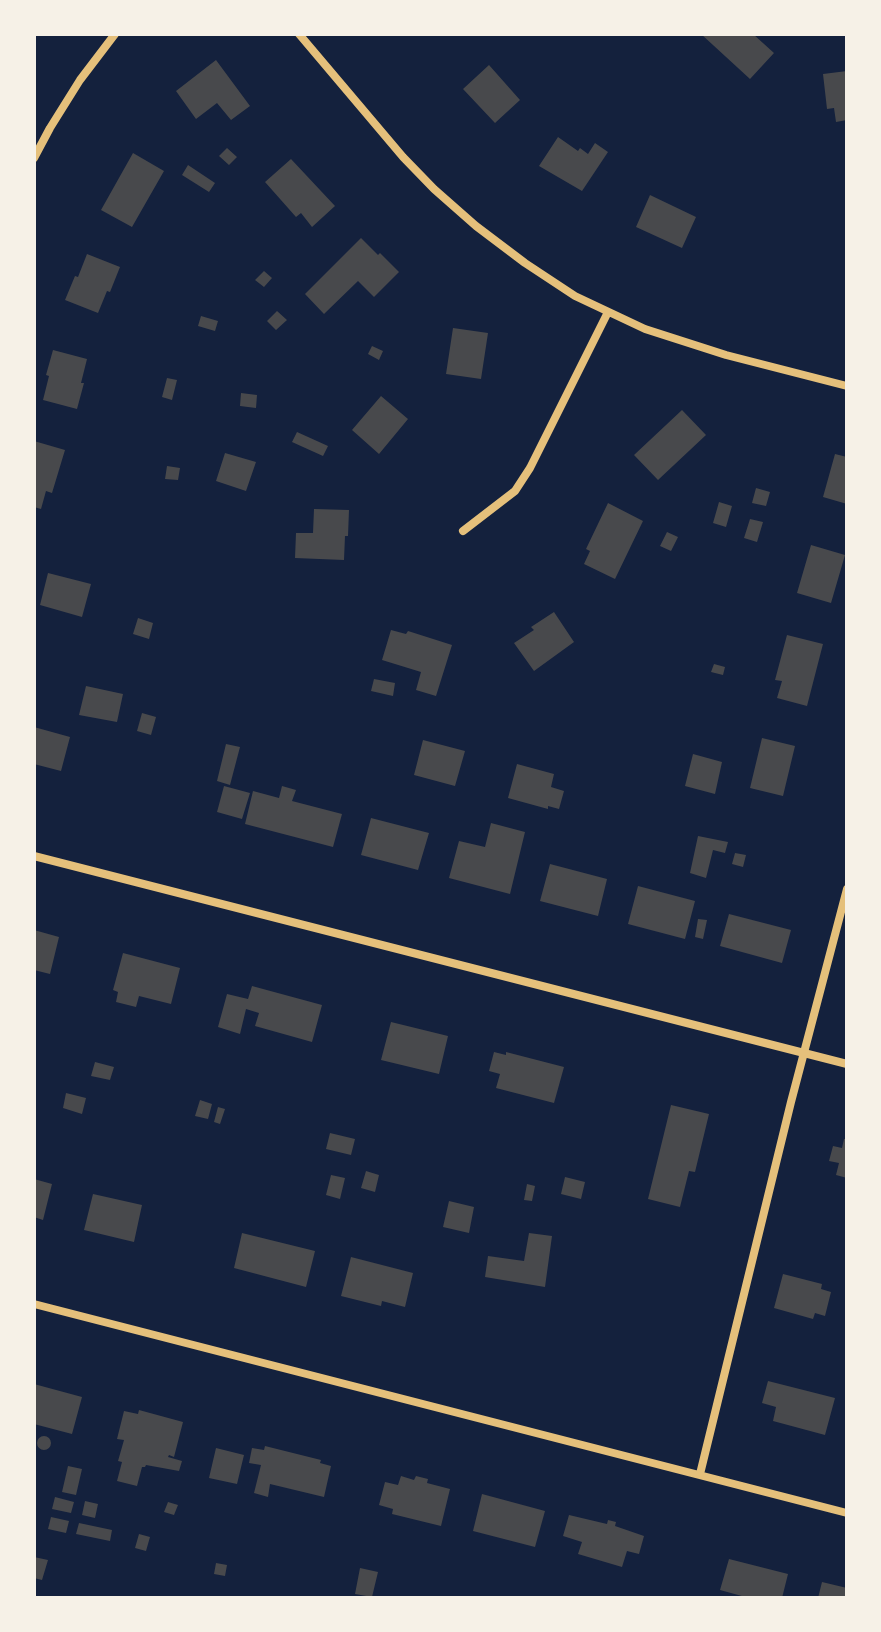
<!DOCTYPE html>
<style>
body{margin:0}
#map{position:relative;width:881px;height:1632px;overflow:hidden;background:#14213d;font-family:Helvetica,sans-serif}
canvas{display:block}
.frame{position:absolute;inset:0;border:36px solid #f6f1e7;pointer-events:none}
</style>
<div id="map">
<canvas width="881" height="1632"></canvas>
<div class="frame"></div>
</div>
<script>
const ctx = document.querySelector('canvas').getContext('2d');
ctx.lineJoin = 'round';
function fill(path, color) {
  ctx.fillStyle = color;
  ctx.fill(path, 'evenodd');
}
function poly(rows) {
  const path = new Path2D();
  for (const r of rows) {
    if (r.length === 3) {
      path.moveTo(r[0] + r[2], r[1]);
      path.arc(r[0], r[1], r[2], 0, 2 * Math.PI);
      continue;
    }
    path.moveTo(r[0], r[1]);
    for (let i = 2; i < r.length; i += 2) path.lineTo(r[i], r[i + 1]);
  }
  return path;
}
function stroke(path, color, width, dash) {
  ctx.strokeStyle = color;
  ctx.lineWidth = width;
  ctx.lineCap = dash ? 'butt' : 'round';
  ctx.setLineDash(dash || []);
  ctx.stroke(path);
}
fill(poly([
 [701,34,753,34,774,53,750,79],
 [216,60,250,106,231,120,217,103,196,119,176,91],
 [489,65,520,100,495,123,463,89],
 [847,71,847,120,836,122,834,108,827,109,823,74],
 [558,137,578,151,580,148,588,154,595,143,608,152,582,191,539,166],
 [227,148,237,157,229,165,219,156],
 [133,153,164,171,132,227,101,210],
 [291,159,335,206,312,227,301,213,296,217,265,182],
 [188,165,215,183,209,192,182,175],
 [650,195,696,217,682,248,636,227],
 [361,238,378,255,380,253,399,272,374,297,358,281,324,314,305,294],
 [87,254,120,267,110,292,107,291,98,313,65,300,75,276,78,277],
 [264,271,272,278,264,287,255,280],
 [277,311,287,320,276,330,267,321],
 [201,316,218,321,215,331,198,326],
 [453,328,488,333,481,379,446,374],
 [372,346,383,351,379,360,368,354],
 [53,350,87,359,81,383,84,383,77,409,43,400,49,376,46,375],
 [167,378,177,380,172,400,162,397],
 [241,393,257,395,256,408,240,406],
 [381,396,408,419,379,454,352,430],
 [682,410,706,435,658,480,634,455],
 [297,432,328,446,323,456,292,442],
 [34,441,65,450,52,493,46,491,41,509,34,507],
 [225,453,256,462,246,491,216,481],
 [835,454,847,457,847,504,823,497],
 [167,466,180,468,178,480,165,479],
 [756,488,770,492,766,506,752,503],
 [719,502,732,506,726,527,713,523],
 [608,503,643,521,615,579,584,564,590,551,586,549],
 [314,509,349,510,348,536,345,536,344,560,295,558,296,533,313,533],
 [750,519,763,522,757,542,744,538],
 [667,532,678,537,671,551,660,546],
 [811,545,845,555,831,603,797,593],
 [48,573,91,584,82,617,40,605],
 [554,612,574,642,534,671,514,643,534,630,531,627],
 [138,618,153,623,149,639,133,634],
 [391,630,406,634,408,631,452,645,436,696,416,690,421,672,382,660],
 [787,635,823,644,807,706,777,698,782,681,775,680],
 [714,664,725,667,723,675,711,672],
 [374,679,395,683,393,696,371,691],
 [86,686,123,694,117,722,79,715],
 [142,713,156,717,151,735,137,731],
 [34,727,70,737,61,771,34,764],
 [762,738,795,746,783,796,750,788],
 [423,740,465,751,455,786,414,775],
 [226,744,240,747,230,785,217,781],
 [693,754,722,762,715,794,685,786],
 [517,764,554,774,551,787,564,791,559,809,548,806,548,809,508,798],
 [224,786,250,793,242,819,217,812],
 [282,786,296,790,292,801,342,814,333,847,245,824,253,791,279,798],
 [371,818,429,833,418,870,361,855],
 [491,823,525,832,510,894,449,878,459,841,485,847],
 [698,836,728,842,725,853,713,850,706,878,690,873],
 [735,853,746,855,743,867,732,864],
 [550,864,607,879,598,916,540,901],
 [638,886,695,901,685,939,628,924],
 [729,914,791,930,782,963,720,946],
 [698,919,707,920,703,939,695,937],
 [34,930,59,937,50,974,34,970],
 [123,953,180,968,171,1004,139,996,136,1007,116,1002,118,992,113,990],
 [252,986,322,1005,312,1042,255,1026,259,1013,246,1009,240,1034,218,1027,227,994,248,999],
 [391,1022,448,1036,439,1074,381,1060],
 [494,1052,506,1055,506,1052,564,1067,554,1103,496,1088,500,1074,489,1071],
 [95,1062,114,1067,110,1080,91,1076],
 [66,1093,86,1098,82,1114,63,1108],
 [200,1100,212,1104,208,1119,195,1116],
 [671,1105,709,1114,695,1172,689,1171,680,1207,648,1199],
 [218,1107,225,1109,220,1124,214,1122],
 [330,1133,355,1139,351,1155,326,1149],
 [844,1139,847,1139,847,1178,836,1175,839,1163,829,1161,833,1146,842,1148],
 [366,1171,379,1175,375,1192,361,1188],
 [331,1175,345,1178,340,1199,326,1195],
 [565,1177,585,1182,581,1199,561,1194],
 [34,1179,52,1184,43,1220,34,1217],
 [527,1184,535,1186,532,1201,524,1200],
 [93,1194,142,1205,134,1242,84,1230],
 [449,1201,474,1207,469,1233,443,1227],
 [242,1233,315,1251,306,1287,234,1268],
 [529,1233,552,1236,545,1287,485,1277,488,1256,524,1261],
 [351,1257,413,1273,405,1307,382,1301,381,1306,341,1296],
 [783,1274,822,1284,821,1289,831,1292,825,1316,815,1313,813,1319,774,1308],
 [768,1381,835,1398,825,1435,773,1421,776,1407,762,1403],
 [34,1384,82,1397,72,1434,34,1424],
 [139,1410,183,1422,174,1457,169,1455,168,1457,182,1461,179,1471,146,1465,145,1467,142,1467,137,1486,117,1481,122,1462,118,1461,124,1440,117,1439,124,1411,138,1414],
 [44,1443,7],
 [265,1446,321,1460,320,1463,331,1466,324,1497,270,1484,268,1497,254,1493,261,1465,249,1463,252,1448,264,1450],
 [216,1448,244,1455,237,1484,209,1478],
 [68,1466,82,1469,76,1495,62,1492],
 [401,1476,414,1480,416,1476,428,1479,427,1483,450,1489,441,1526,392,1514,393,1509,379,1505,385,1482,398,1485],
 [482,1494,545,1511,535,1547,473,1531],
 [55,1497,74,1502,71,1513,52,1509],
 [85,1501,98,1504,95,1518,82,1515],
 [168,1502,178,1505,174,1515,164,1512],
 [569,1515,607,1524,608,1520,616,1522,615,1526,644,1536,639,1554,627,1551,622,1567,578,1554,582,1542,563,1536],
 [51,1517,69,1521,66,1533,48,1529],
 [79,1523,112,1530,110,1541,76,1534],
 [139,1534,150,1537,146,1551,135,1548],
 [34,1557,48,1560,42,1580,34,1578],
 [729,1559,788,1574,782,1598,749,1598,720,1590],
 [216,1563,227,1565,225,1576,214,1574],
 [360,1568,378,1572,372,1597,355,1594],
 [822,1582,847,1588,847,1598,818,1598]
]), '#48494c');
stroke(poly([
 [299,34,403,157,434,189,476,226,525,263,575,296,645,329,726,355,847,386],
 [34,158,50,128,80,80,115,34],
 [463,531,515,491,530,468,608,312],
 [34,856,847,1064],
 [34,1304,847,1513],
 [700,1474,791,1102,847,889]
]), '#e5c07b', 8);
</script>
